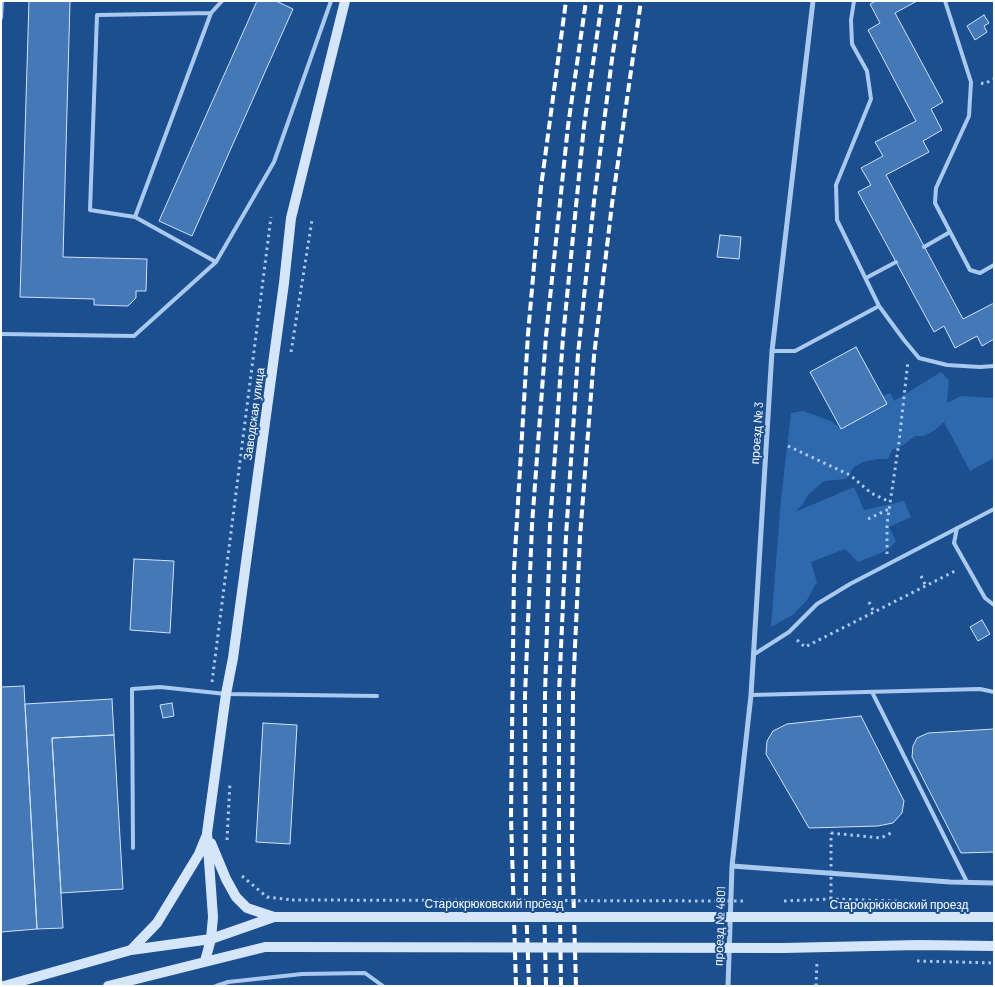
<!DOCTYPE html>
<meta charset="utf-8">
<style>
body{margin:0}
#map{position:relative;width:995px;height:987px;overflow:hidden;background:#1b4f8f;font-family:Barlow,sans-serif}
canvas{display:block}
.frame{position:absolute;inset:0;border:2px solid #fff;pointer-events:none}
</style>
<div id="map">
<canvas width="995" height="987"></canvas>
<div class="frame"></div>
</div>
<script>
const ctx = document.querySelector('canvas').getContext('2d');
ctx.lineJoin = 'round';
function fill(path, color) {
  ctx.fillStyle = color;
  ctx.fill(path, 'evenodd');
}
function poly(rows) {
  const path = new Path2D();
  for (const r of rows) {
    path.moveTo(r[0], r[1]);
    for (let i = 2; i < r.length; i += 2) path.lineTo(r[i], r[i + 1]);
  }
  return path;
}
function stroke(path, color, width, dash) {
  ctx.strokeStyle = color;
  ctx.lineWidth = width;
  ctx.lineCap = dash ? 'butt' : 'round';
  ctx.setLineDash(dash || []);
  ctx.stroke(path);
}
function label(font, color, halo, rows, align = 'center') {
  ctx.font = font + ' Barlow,sans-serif';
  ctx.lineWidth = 4;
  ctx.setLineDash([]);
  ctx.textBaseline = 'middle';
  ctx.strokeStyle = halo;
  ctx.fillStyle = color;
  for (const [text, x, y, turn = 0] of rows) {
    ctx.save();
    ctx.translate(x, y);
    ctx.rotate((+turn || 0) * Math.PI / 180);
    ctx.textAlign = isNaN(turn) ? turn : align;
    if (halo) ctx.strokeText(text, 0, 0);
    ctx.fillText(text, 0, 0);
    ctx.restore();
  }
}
fill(poly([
 [941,372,949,380,947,403,961,396,994,398,994,458,970,471,944,422,935,430,924,436,915,436,902,446,892,450,888,459,878,459,863,462,854,467,846,479,824,481,808,495,802,505,795,512,854,487,864,510,904,501,911,517,889,527,896,541,891,547,881,553,858,562,845,549,811,562,817,582,807,600,794,614,771,627,781,499,791,413,803,411,831,421,841,429,882,396,890,393,894,401]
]), '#2e69ad');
const building = poly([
 [29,1,70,1,63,257,147,259,146,291,136,291,136,298,128,306,94,305,94,299,20,297,29,1],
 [257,1,276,1,293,9,192,236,159,221,257,1],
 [876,1,917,1,895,13,943,102,931,109,942,130,923,141,929,152,886,175,963,319,994,303,994,339,982,346,977,336,955,348,944,326,934,332,858,192,871,185,861,168,883,156,875,142,916,121,868,30,880,23,870,4,876,1],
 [984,15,989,23,984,26,987,32,975,40,967,26,984,15],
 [720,235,741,237,739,259,717,257,720,235],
 [856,347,887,404,841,429,810,372,856,347],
 [134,559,174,561,170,633,130,630,134,559],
 [982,620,990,634,978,641,970,627,982,620],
 [24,686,37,929,1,932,1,687,24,686],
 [112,699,114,735,52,738,63,928,37,929,25,704,112,699],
 [172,703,174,716,163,718,160,705,172,703],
 [861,716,904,801,902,813,893,823,878,826,809,828,766,754,767,741,773,731,787,724,861,716],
 [263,723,297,725,290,844,256,842,263,723],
 [994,729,994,852,961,853,912,757,913,746,917,738,928,733,994,729],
 [114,735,123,889,61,893,52,738,114,735]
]);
fill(building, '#4478b7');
stroke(building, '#cfe3fa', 1);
stroke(poly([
 [981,83,984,84,994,79],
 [291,352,312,220],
 [788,446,850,475,871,493,890,502],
 [868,519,889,509],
 [887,554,887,524,899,442,908,361],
 [921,576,926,586],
 [869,602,874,612],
 [797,640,805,647,957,570],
 [212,682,271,217],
 [831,833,881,838,893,832],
 [227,840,230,782],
 [242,876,267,897,292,900],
 [784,901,831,899,897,901],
 [917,961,994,963],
 [816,986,817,961]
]), '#a9c9ee', 3, [2.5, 4]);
stroke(poly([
 [854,1,851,20,852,44,867,71,871,99,836,185,837,220,879,306,904,340,919,358,947,365,980,367,994,366],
 [945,1,971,82,969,116,936,188,935,203,970,270,980,273,994,265],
 [1,18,2,1],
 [135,217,211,13],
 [924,247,950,232],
 [216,262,135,217,90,210,97,15,211,13,222,1],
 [866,278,896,262],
 [1,334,134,336,216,262,274,162,331,1],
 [772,351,795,351,879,306],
 [957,528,954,543,985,598,994,605],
 [753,655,789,632,817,604,850,584,994,509],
 [872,692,967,882],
 [751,695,980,689,994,692],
 [133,848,132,689,160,687,226,694,377,696],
 [216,986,228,982,302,974,365,973,383,986]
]), '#a9c9ee', 4);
stroke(poly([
 [732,866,950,882,994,883],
 [728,986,732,866,751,695,772,351,813,1]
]), '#a9c9ee', 5);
stroke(poly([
 [211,843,226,879,236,897,247,908,274,917],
 [783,917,994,917],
 [783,948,919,945,994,946],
 [131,950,157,923,199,854,206,837],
 [205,961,211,939,213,917,207,833,226,694,233,658,284,283,291,218,345,1],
 [4,986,131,950,211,939,274,917,292,917],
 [108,986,265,947,292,947]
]), '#d6e6fa', 10);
stroke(poly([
 [516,986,511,817,514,570,528,334,541,187,566,1],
 [529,986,526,902,525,696,532,525,546,336,568,126,586,1],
 [546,986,544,902,545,695,550,526,563,337,584,126,602,1],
 [561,986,559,846,559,693,566,536,578,354,594,201,612,59,621,1],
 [576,986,572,845,573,691,580,537,594,356,612,204,641,1]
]), '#fff', 4, [9, 4]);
stroke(poly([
 [831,899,831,833],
 [292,900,744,901]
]), '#a9c9ee', 3, [2.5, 4]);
stroke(poly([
 [292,917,783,917],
 [292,947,783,948]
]), '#d6e6fa', 10);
label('12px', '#fff', '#1b4f8f', [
 ["Заводская улица",254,414,-82],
 ["проезд № 3",757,433,-86],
 ["Старокрюковский проезд",494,904],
 ["Старокрюковский проезд",899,905],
 ["проезд № 4801",720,926,-88]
]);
</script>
